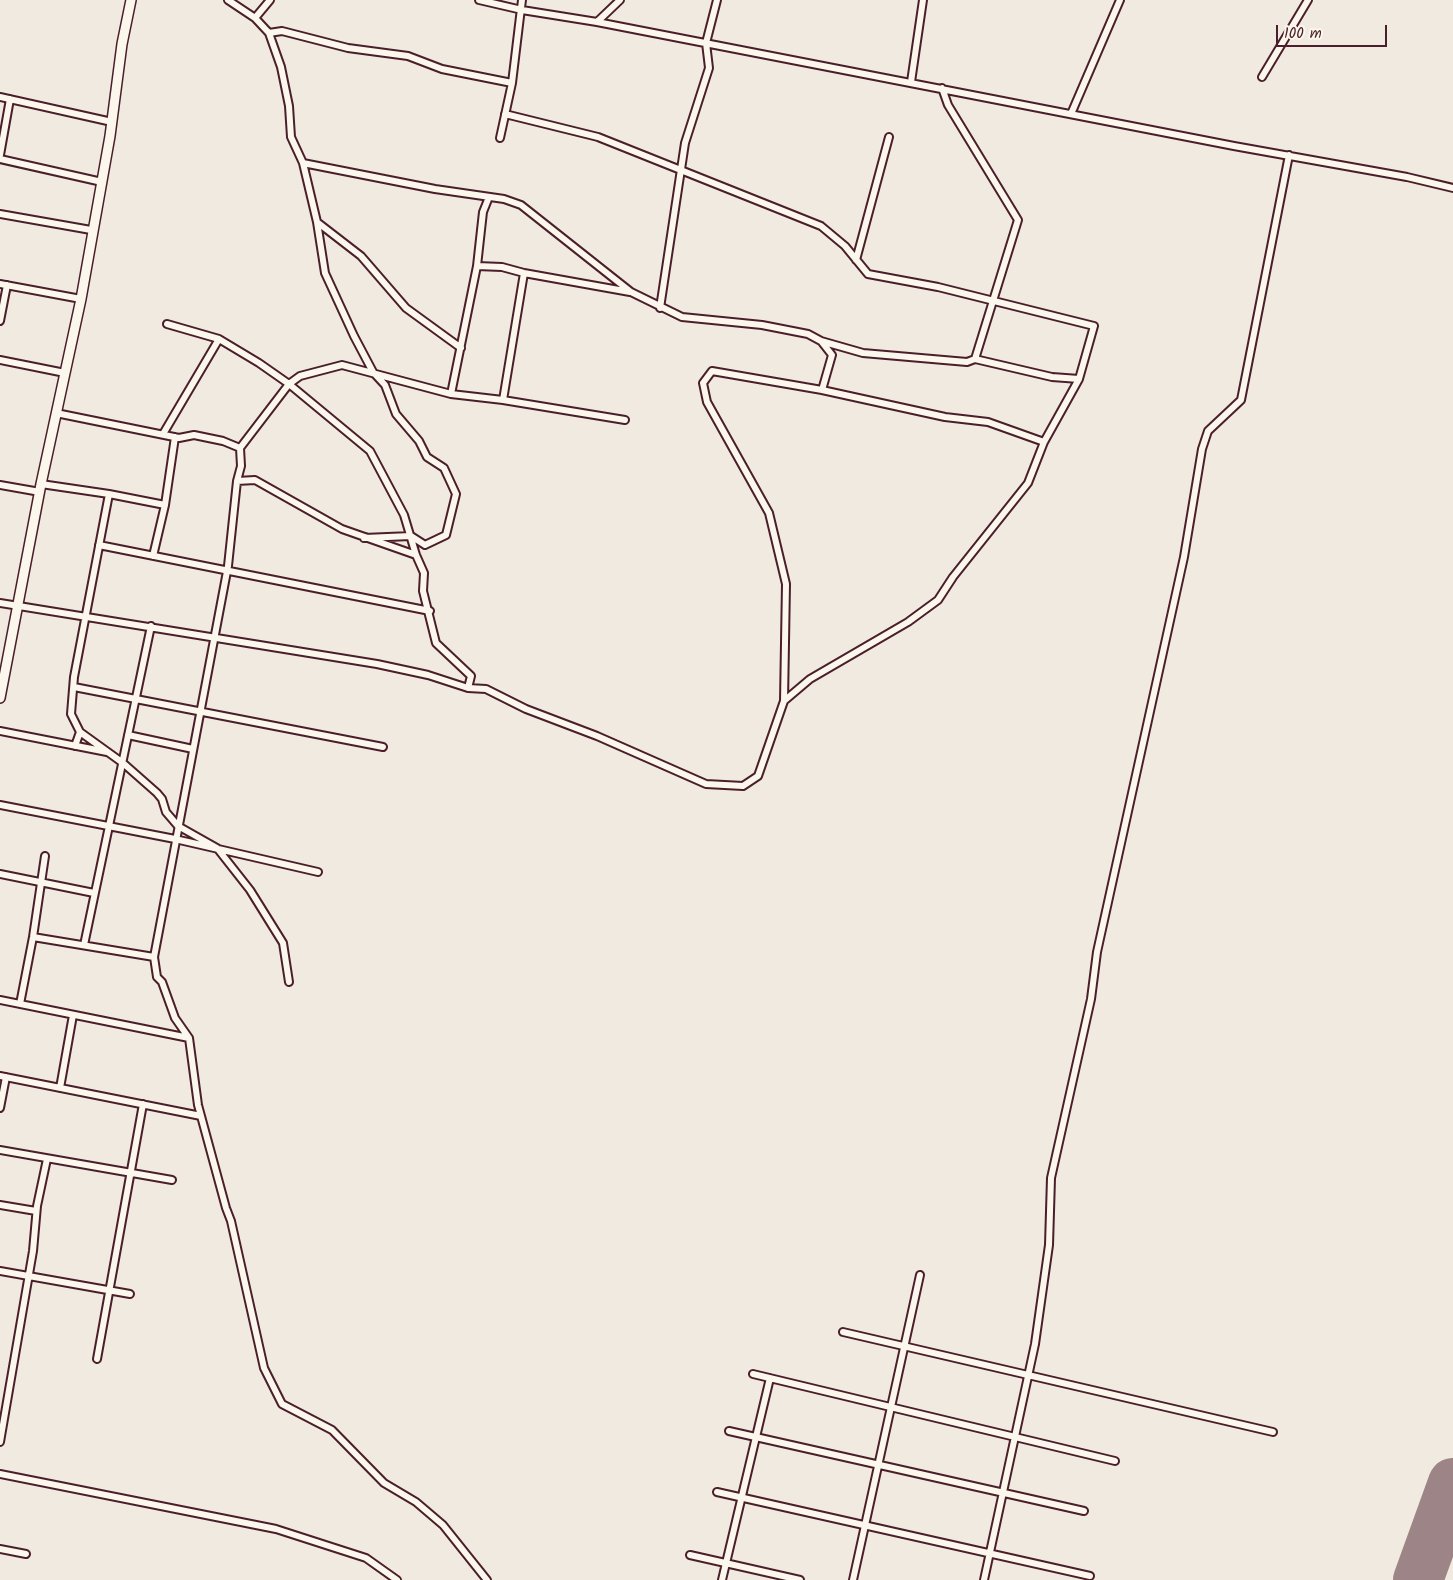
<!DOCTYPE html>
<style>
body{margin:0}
#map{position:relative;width:1453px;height:1580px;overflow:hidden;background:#f0eae0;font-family:Kalam,sans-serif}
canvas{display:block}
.scale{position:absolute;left:1276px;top:25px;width:111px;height:22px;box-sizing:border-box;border:2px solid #4a1f2b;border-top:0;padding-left:6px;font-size:15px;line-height:18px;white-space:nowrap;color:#4a1f2b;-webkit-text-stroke:4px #fbf7ec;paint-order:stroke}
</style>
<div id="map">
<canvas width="1453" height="1580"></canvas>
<div class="scale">100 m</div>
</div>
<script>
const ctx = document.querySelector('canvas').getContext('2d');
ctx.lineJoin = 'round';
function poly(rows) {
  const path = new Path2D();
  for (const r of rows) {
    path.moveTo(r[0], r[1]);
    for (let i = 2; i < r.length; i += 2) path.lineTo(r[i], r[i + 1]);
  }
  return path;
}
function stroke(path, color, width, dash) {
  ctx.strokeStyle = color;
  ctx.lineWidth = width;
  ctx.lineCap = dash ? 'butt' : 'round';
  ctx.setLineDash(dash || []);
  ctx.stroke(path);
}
stroke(poly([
 [1418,1580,1453,1483]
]), '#9d8486', 50);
const minor = poly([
 [228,0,255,18,269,33,281,67,289,106,291,137,303,163,317,222,361,256,406,308,461,348],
 [479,0,522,10,597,22,1234,146,1407,177,1453,188],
 [255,18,270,0],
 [597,22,620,0],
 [269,33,282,31,348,48,408,56,442,69,512,83],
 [1262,77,1308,0],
 [911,82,923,0],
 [0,97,112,122],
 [1071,114,1120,0],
 [500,138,512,83,522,0],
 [0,155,10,99],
 [0,159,102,182],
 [303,163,435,189,504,199,521,205,631,292,682,317,762,325,808,334,821,341,863,353,967,362,975,359,1018,220,948,105,942,88],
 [0,214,91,230],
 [317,222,325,273,354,336,373,372,385,385,396,414,419,441,427,457,444,468,456,494,446,535,425,545,411,536,364,538],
 [856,260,889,137],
 [477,266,502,267,524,273,630,292],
 [0,284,81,299],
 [660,308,685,143,709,68,706,43,717,0],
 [0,321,7,285],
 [167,324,219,339,259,363,289,384,370,451,404,515,416,555,424,573,423,591,436,643,471,676,468,688],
 [821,341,832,355,822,390],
 [975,359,1052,377,1079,379],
 [0,360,65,373],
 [451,394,477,266,483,212,489,197],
 [503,400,524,273],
 [56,413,179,438,194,435,223,441,240,448,241,466,237,481,228,566,154,957,157,977,162,982,175,1018,189,1038,198,1105,226,1208,231,1221,264,1368,282,1404,332,1430,384,1483,416,1502,443,1525,487,1580],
 [163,434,219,339],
 [240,448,289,384,300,376,342,365,451,394,503,400,625,420],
 [237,481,255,480,342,529,416,555],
 [41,484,109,494,165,505],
 [0,485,40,492],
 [99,545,430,611],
 [153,556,165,505,175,437],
 [0,603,377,664,428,675,468,688,486,689,526,709,597,736,706,784,743,786,758,776,784,701,810,679,908,622,938,600,953,577,1028,483,1044,442,1079,379,1094,326,938,287,868,274,845,246,821,226,598,137,505,114],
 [74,687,383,747],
 [784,701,786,584,769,513,707,402,703,383,712,371,822,390,945,417,988,422,1044,442],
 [0,731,107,752],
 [80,732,123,763,157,793,162,799,166,812,178,826,217,848,250,890,283,943,289,982],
 [128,735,193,749],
 [75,746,80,732,71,714,74,677,109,494],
 [0,805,175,839,318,872],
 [0,874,94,893],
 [33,937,154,957],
 [84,945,151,626],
 [0,1000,189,1038],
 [20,1004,33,937,45,856],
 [0,1076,201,1116],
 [60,1088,73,1015],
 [0,1108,6,1077],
 [0,1150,172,1180],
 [0,1205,36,1211],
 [0,1271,130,1294],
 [843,1332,1273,1432],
 [97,1359,143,1104],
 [753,1374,1115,1461],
 [729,1431,1084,1511],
 [0,1442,33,1251,37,1206,47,1159],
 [0,1474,276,1529,366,1558,397,1580],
 [717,1492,1090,1576],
 [0,1549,26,1554],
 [690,1555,800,1580],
 [722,1580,770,1378],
 [853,1580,920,1275],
 [984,1580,1035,1344,1049,1245,1051,1178,1091,999,1097,952,1184,557,1202,449,1208,431,1241,400,1289,155]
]);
const secondary = poly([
 [0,698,41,484,81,299,110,136,122,44,131,0]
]);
stroke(minor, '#4a1f2b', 10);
stroke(secondary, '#4a1f2b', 12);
stroke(minor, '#fbf7ec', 6);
stroke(secondary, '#fbf7ec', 9);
</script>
